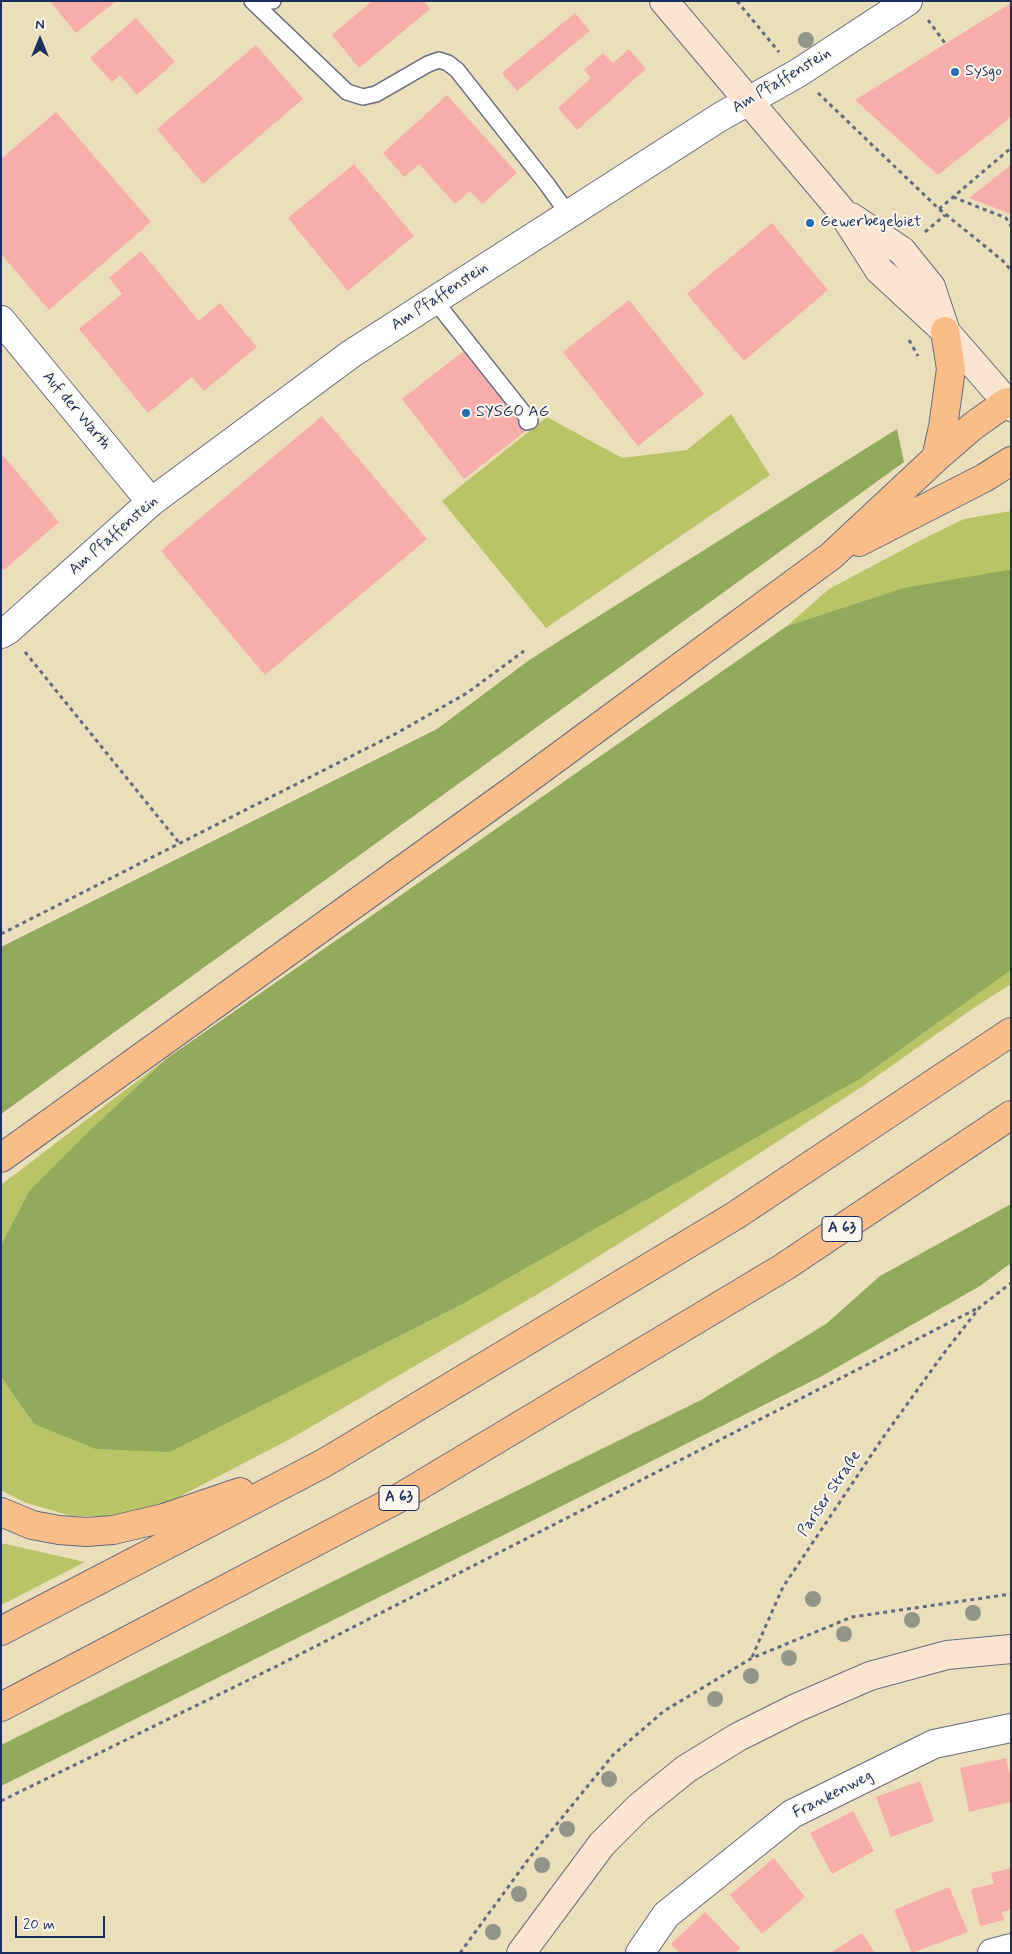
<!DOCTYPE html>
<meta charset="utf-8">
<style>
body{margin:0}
#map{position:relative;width:1012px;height:1954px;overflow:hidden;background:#ebdebb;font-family:Mynerve,sans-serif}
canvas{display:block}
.frame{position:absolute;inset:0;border:2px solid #1b2f5e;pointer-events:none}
.north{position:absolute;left:15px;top:15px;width:50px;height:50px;-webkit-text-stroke:4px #fbf7ec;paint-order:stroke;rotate:0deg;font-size:14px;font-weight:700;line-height:20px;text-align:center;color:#1b2f5e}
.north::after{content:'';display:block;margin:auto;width:18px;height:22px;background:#1b2f5e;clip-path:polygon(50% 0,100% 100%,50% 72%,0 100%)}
.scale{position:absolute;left:15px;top:1916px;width:90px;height:22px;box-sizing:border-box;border:2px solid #1b2f5e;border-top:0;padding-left:6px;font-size:15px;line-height:18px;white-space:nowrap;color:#1b2f5e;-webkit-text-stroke:4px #fbf7ec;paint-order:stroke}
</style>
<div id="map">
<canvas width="1012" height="1954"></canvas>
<div class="frame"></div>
<div class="north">N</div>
<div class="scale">20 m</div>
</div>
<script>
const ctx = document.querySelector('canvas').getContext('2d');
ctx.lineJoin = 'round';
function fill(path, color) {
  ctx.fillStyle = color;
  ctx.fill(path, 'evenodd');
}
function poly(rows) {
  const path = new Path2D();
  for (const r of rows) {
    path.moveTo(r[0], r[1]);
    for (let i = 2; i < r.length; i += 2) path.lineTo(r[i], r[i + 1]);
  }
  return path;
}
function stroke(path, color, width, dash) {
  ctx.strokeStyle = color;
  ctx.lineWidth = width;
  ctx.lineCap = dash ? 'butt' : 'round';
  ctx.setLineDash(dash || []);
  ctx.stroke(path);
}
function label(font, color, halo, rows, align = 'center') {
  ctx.font = font + ' Mynerve,sans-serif';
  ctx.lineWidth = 4;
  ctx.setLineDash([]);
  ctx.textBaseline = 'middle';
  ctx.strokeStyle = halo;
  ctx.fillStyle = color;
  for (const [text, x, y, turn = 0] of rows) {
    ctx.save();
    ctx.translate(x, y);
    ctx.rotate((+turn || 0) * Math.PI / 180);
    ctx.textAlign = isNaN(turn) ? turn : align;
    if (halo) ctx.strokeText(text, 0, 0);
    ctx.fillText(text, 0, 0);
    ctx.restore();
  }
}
fill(poly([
 [731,414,770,475,546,628,442,501,547,417,622,458,687,450],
 [1011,511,1011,571,903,588,787,626,829,589,923,539,964,519],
 [1011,970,1011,984,975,1007,863,1086,658,1219,543,1291,290,1439,169,1502,120,1516,71,1516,24,1502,1,1490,1,1377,34,1424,170,1452,461,1305,860,1079],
 [166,1059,88,1132,29,1191,1,1245,1,1185],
 [1,1543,85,1562,1,1605]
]), '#b8c466');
fill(poly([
 [897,429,904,462,1,1114,1,947,437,729,528,661,559,641],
 [1008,570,1011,571,1011,970,860,1079,461,1305,170,1452,96,1449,34,1424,1,1377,1,1245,29,1191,88,1132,166,1059,787,626,903,588],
 [1011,1204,1011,1263,980,1286,822,1376,1,1786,1,1745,701,1400,826,1324,880,1276]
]), '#92aa5b');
fill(poly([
 [50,1,116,1,76,33],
 [372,1,424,1,430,9,359,68,332,35],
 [1011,3,1011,117,938,175,855,100],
 [575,13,590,31,517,91,502,73],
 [136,18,175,62,137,95,120,75,112,82,90,58],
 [256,45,303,99,203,184,157,129],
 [629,49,646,69,577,130,558,108,591,78,584,70,603,53,613,63],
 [447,95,517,173,482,204,470,191,455,204,419,164,404,177,383,153],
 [56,112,151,222,49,310,1,254,1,159],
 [354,164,414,236,348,291,288,218],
 [1011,165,1011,214,969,198],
 [772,223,828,290,744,361,687,294],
 [141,251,199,321,220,303,257,347,204,391,192,377,148,413,79,329,122,294,109,278],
 [629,300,704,394,638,446,563,352],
 [469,347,531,427,464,479,402,399],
 [322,416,427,539,265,675,161,551],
 [1,453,59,522,4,570,1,567],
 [1006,1758,1011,1780,1011,1802,969,1812,960,1768],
 [920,1781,934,1821,891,1837,876,1797],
 [853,1811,874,1851,832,1874,810,1833],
 [774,1858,805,1897,762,1934,730,1895],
 [1011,1868,1011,1910,1002,1912,1004,1920,980,1926,971,1889,994,1884,991,1873],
 [949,1887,968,1932,912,1953,894,1910],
 [705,1912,740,1948,735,1953,680,1953,671,1944],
 [862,1933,875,1953,830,1953]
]), '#f7adaa');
const service = poly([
 [252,1,347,92,363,97,376,94,428,64,439,60,448,63,457,70,546,183,569,215],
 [267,1,273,1],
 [435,301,530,421,527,422]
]);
const minor = poly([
 [1,320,151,502],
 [1,634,8,630,151,502,351,354,720,117,798,73,908,1],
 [640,1953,666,1915,792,1814,934,1744,1011,1728],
 [992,1953,1011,1948]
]);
const secondary = poly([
 [664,1,840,209,879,270,945,331,1011,407],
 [851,217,902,251,931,287,945,329],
 [521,1953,602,1844,639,1807,686,1769,738,1737,796,1708,870,1676,947,1655,1011,1649]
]);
const motorway = poly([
 [936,458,943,427,951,369,945,331],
 [859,542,984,478,1011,461],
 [1,1158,509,793,831,556,936,458,973,426,1007,402],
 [1,1512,32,1525,59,1530,86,1532,113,1530,164,1518,240,1492],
 [1,1631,324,1463,736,1215,1011,1032],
 [1,1707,399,1498,784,1267,1011,1115]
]);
stroke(service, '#646c7f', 18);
stroke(minor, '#646c7f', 30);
stroke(secondary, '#646c7f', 30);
stroke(motorway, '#646c7f', 30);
stroke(poly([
 [737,1,779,52],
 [928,20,945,43],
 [818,93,939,209,1002,260,1011,270],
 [953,197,1006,218,1011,226],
 [939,209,1011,148],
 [925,232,945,215],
 [909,340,918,356],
 [25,652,180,844],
 [1,934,397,733,467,693,524,651],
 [752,1657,783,1587,882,1439,944,1353,980,1307,1011,1283],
 [1,1801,275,1667,980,1307],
 [460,1953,530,1857,613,1755,664,1711,752,1658,852,1617,1011,1594]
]), '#646c7f', 3, [4, 4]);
stroke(service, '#fff', 15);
stroke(minor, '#fff', 28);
stroke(secondary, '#fce5d0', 28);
stroke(motorway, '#f8bd89', 28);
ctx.fillStyle = '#929689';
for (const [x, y] of [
 [806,40],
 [813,1599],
 [973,1613],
 [912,1620],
 [844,1634],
 [789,1658],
 [751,1676],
 [715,1699],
 [609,1779],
 [567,1829],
 [542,1865],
 [519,1894],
 [493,1932]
]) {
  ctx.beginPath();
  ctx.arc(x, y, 8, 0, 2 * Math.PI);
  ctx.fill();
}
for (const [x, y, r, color] of [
 [955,72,5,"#1f6fb2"],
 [810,223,5,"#1f6fb2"],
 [466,413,5,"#1f6fb2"]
]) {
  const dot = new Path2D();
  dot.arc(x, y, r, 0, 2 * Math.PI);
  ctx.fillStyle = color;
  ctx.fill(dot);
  stroke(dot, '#fbf7ec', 2);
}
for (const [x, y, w] of [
 [842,1229,40],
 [399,1498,40]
]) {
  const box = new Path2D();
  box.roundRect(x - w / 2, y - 12.5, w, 25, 4);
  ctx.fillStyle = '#fbf7ec';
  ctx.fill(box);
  stroke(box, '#1b2f5e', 1);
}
label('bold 15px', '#1b2f5e', null, [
 ["A 63",842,1229],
 ["A 63",399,1498]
]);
label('16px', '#1b2f5e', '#fbf7ec', [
 ["Sysgo",965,72],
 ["Gewerbegebiet",820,223],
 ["SYSGO AG",476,413]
], 'left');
label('16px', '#1b2f5e', '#fbf7ec', [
 ["Am Pfaffenstein",782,81,-31],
 ["Am Pfaffenstein",440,297,-33],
 ["Auf der Warth",76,411,50],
 ["Am Pfaffenstein",114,536,-41],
 ["Pariser Straße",830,1494,-56],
 ["Frankenweg",833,1795,-27]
]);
</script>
